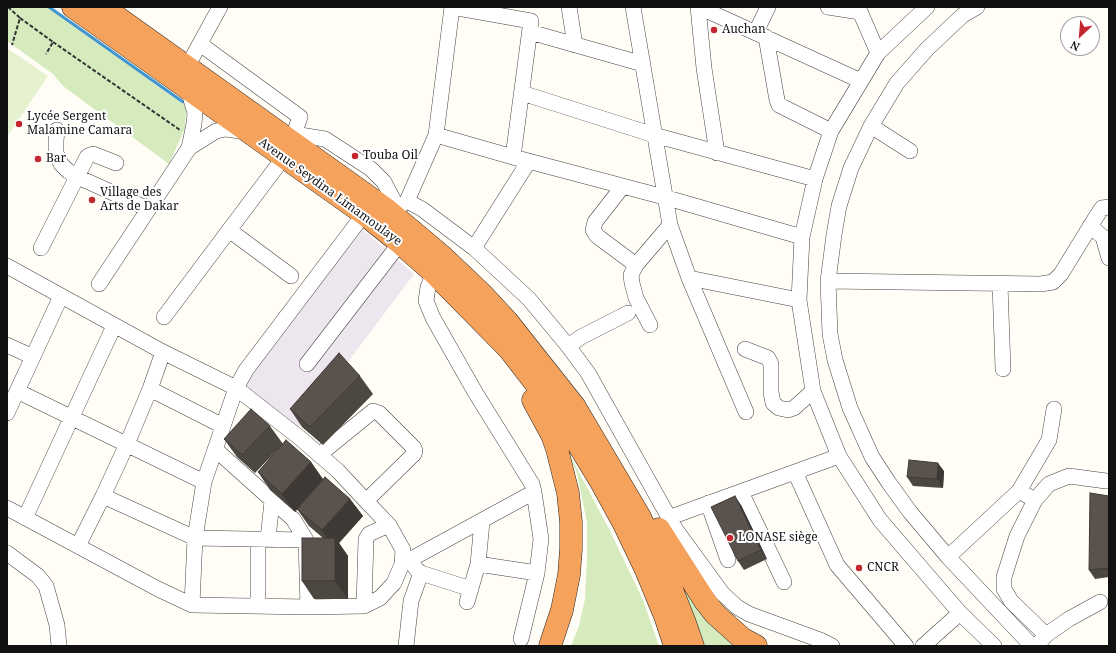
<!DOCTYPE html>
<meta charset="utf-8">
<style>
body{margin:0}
#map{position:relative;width:1116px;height:653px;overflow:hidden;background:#fffdf5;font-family:"Noto Serif",serif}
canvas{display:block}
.frame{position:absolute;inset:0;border:8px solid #111;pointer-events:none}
.north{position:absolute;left:1060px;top:16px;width:40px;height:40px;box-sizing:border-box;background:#fff;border:1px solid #a0a0a0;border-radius:50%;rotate:206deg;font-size:11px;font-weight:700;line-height:16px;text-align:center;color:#111}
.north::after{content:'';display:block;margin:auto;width:14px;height:18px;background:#c4262e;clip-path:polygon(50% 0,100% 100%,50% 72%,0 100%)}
</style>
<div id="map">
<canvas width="1116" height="653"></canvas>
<div class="frame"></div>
<div class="north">N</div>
</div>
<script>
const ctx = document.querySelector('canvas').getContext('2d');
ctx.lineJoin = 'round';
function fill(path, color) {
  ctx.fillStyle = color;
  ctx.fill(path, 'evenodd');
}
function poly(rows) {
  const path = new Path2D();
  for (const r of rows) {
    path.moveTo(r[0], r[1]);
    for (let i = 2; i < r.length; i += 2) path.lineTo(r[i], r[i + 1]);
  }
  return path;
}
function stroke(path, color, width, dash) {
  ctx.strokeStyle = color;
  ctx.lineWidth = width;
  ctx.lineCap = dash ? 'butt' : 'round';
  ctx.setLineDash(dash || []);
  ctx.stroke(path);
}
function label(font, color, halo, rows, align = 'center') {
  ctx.font = font + ' "Noto Serif",serif';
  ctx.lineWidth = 4;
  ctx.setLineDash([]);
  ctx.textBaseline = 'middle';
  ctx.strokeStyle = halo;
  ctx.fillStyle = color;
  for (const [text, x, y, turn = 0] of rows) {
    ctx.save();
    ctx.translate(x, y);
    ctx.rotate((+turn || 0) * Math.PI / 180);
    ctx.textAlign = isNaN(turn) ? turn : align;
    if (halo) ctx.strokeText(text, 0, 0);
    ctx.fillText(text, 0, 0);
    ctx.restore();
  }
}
fill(poly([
 [362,229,414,274,299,427,242,384]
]), '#eee6ef');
fill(poly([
 [7,7,47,7,184,105,186,110,185,128,169,164,63,86,53,74,7,41],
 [565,446,610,531,643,600,659,646,571,646,579,626,585,599,587,558,587,523,577,473],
 [679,577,710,623,723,636,737,646,705,646]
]), '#d5ebbd');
fill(poly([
 [7,48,48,76,7,137]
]), '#e6f2cf');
stroke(poly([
 [49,7,183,102]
]), '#3f96cf', 3);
const minor = poly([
 [452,7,531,21,513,157],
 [569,7,575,45],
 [633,7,670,225,689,278,746,412],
 [698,7,704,68,717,153],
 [699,7,861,81],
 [828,7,860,12],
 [858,7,878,53],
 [927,7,878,53,831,131,815,179,802,237,799,300,813,391,839,456,880,520,960,613,994,646],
 [977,7,963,15,927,49,897,83,871,126,851,168,839,206,834,235,828,281,830,334,835,360,850,408,872,457,889,483,910,512,948,557,1032,646],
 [530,32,643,64],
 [756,32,768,7],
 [766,37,777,100,779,105,831,131],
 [200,44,300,117,294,134,293,143],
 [187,67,220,7],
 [522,93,654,135,815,179],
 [871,126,910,151],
 [57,130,56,141,56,153,61,164,68,171,78,177,148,209],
 [294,134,325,139,371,169,384,182,397,207],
 [436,135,513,157,664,197,802,237],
 [189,148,216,131,226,129,247,132],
 [623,186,595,222,593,230,597,236,636,265],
 [407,201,422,209,474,248,529,299,568,346,588,373,676,530,722,593,737,607,749,614,820,640,832,646],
 [400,206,407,201,436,135,452,7],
 [1090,226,1103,237,1109,258],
 [229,230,291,276],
 [41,248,87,157,90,155,93,154,116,163],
 [474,248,529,161],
 [7,266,163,352,236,388,300,438,338,471,366,501,389,525,403,550,402,564,394,583,380,598,364,606,308,607,192,605,158,589,7,508],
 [689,278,799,300],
 [828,281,1041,284,1053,282,1061,274,1096,217,1102,208,1109,207],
 [99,284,189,148,194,124,195,113,188,89],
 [1000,284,1003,369],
 [164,317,284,157],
 [650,325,636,298,632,283,631,275,636,265,670,225],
 [7,345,33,357],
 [568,346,581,337,628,313],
 [745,349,768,358,771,364,771,392,773,403,779,408,788,410,794,408,813,391],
 [307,364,400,243],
 [150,389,223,426],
 [17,391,204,482],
 [7,413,61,296],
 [215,449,293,519,306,540,308,607],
 [319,455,373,411,379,413,414,448,415,451,414,454,366,501],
 [795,472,837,565,906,646],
 [1019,491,1049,440,1054,409],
 [741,492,784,582],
 [103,496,195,538,306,540],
 [708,503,728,560],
 [25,518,114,326],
 [668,518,839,456],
 [258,539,258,606],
 [268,539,272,501],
 [78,546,103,496,127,444,150,389,163,352],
 [7,553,38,576,46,586,57,625,59,646],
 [948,557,1019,491,1035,500],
 [402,564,534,492,532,484,475,392,433,318,426,301,428,287,434,273],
 [478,564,537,573],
 [414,566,417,570,421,573,471,589],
 [467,602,478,564,482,522],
 [192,605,195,538,204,482,236,388,246,370,364,214],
 [364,606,366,539,369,534,389,525],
 [1046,635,1011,601,1004,589,1004,577,1017,536,1035,500,1049,484,1069,476,1106,481],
 [521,639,537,573,541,539,534,492],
 [1040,642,1046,635,1069,619,1100,602],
 [406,646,411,601,421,573],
 [923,646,960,613]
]);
const highway = poly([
 [73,7,364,214,400,243,434,273,509,349,546,397,578,444,601,482,624,524,646,570,665,616,675,646],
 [103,7,386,209,442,256,482,294,507,321,575,407,640,517,665,572,685,623,693,646],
 [533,400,552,435,557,449,568,493,571,522,571,549,569,575,562,610,550,646],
 [659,529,705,601,715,614,743,639,756,646]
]);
stroke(minor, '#444', 16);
stroke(highway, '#222', 23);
stroke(poly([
 [8,7,20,18,12,45],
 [20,18,53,42,46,54],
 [53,42,180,130]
]), '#333', 2, [4, 2]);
stroke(minor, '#fff', 15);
stroke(highway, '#f5a25d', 22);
fill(poly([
 [360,376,373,394,323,445,302,427,290,409],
 [270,426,283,444,311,462,323,479,350,499,363,516,339,543,348,556,348,599,314,599,302,581,323,538,309,526,297,509,295,512,270,490,258,472,280,447,255,473,237,457,224,439],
 [944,471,943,488,913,486,907,477],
 [1109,496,1109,577,1095,579,1089,570],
 [741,505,767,559,744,570,738,561]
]), '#4d4742');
fill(poly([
 [311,462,323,480,295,512,282,494],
 [938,463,944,471,943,488,937,479],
 [735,496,741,505,767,559,761,550],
 [350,499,363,516,339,543,348,556,348,599,335,581,334,548,322,530]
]), '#3f3936');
const building = poly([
 [339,353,360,376,310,427,290,409,339,353],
 [251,409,270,426,242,455,224,439,251,409],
 [286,440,311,462,282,494,258,472,286,440],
 [909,460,938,463,937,479,907,477,909,460],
 [325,477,350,499,322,530,297,509,325,477],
 [1090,493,1109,496,1109,568,1089,570,1090,493],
 [735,496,761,550,738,561,711,507,735,496],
 [302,538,335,538,335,581,302,581,302,538]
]);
fill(building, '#5a524d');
stroke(building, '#3f3936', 1);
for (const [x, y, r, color] of [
 [714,30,4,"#c4262e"],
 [19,124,4,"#c4262e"],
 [355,156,4,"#c4262e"],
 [38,159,4,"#c4262e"],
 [92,200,4,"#c4262e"],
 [730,538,4,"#c4262e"],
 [859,568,4,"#c4262e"]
]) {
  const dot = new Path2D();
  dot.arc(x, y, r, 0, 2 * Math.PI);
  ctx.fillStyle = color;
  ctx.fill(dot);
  stroke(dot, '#fff', 1.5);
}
label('12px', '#111', '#fff', [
 ["Auchan",722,30],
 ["Lycée Sergent",27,117],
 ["Malamine Camara",27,131],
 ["Touba Oil",363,156],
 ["Bar",46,159],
 ["Village des",100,193],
 ["Arts de Dakar",100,207],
 ["LONASE siège",738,538],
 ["CNCR",867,568]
], 'left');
label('12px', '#111', '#fff', [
 ["Avenue Seydina Limamoulaye",330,192,36]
]);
</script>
